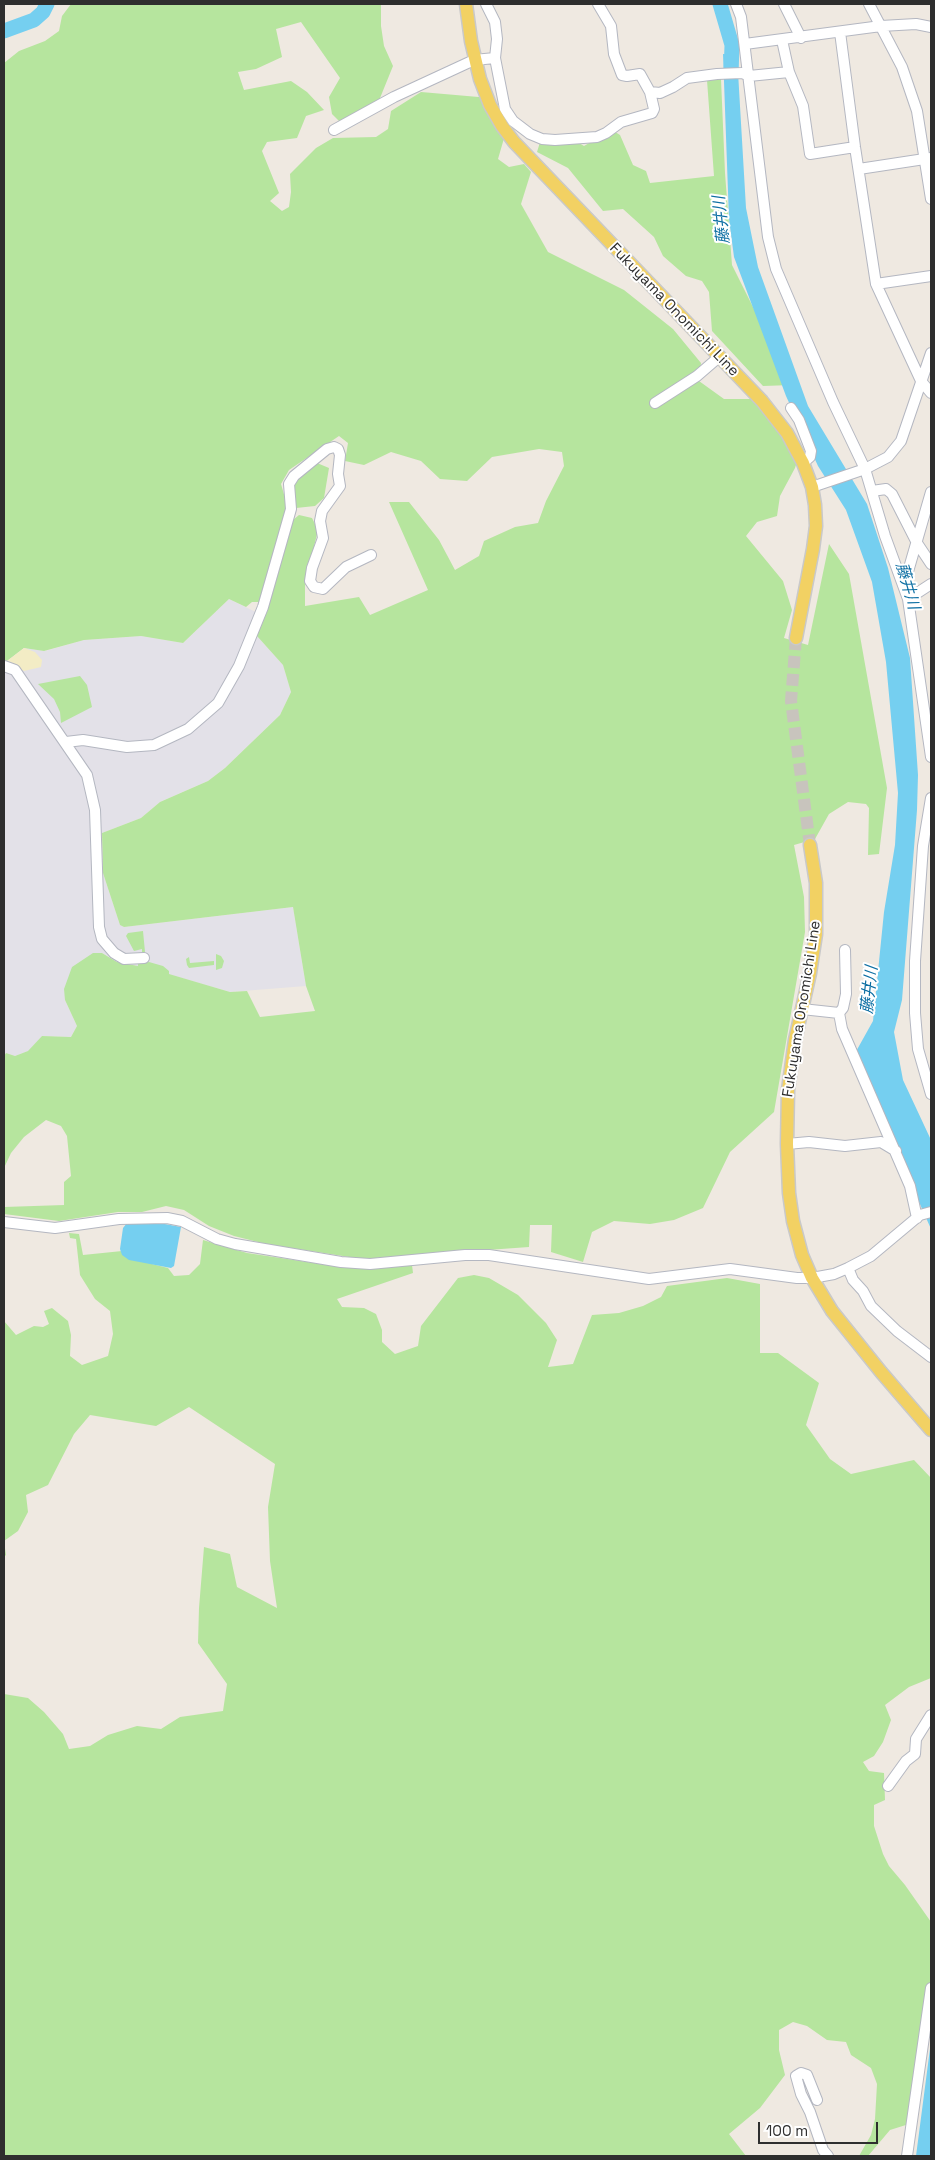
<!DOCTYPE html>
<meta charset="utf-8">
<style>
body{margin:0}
#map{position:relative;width:935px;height:2160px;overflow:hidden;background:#efe9e1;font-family:"Space Grotesk",sans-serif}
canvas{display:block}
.frame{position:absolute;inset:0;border:5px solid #2e2e2e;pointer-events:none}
.scale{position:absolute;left:758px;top:2122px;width:120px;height:22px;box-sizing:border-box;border:2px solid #2e2e2e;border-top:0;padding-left:6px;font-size:15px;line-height:18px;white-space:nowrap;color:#2e2e2e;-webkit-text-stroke:4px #fff;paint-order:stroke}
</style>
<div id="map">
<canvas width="935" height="2160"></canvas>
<div class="frame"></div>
<div class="scale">100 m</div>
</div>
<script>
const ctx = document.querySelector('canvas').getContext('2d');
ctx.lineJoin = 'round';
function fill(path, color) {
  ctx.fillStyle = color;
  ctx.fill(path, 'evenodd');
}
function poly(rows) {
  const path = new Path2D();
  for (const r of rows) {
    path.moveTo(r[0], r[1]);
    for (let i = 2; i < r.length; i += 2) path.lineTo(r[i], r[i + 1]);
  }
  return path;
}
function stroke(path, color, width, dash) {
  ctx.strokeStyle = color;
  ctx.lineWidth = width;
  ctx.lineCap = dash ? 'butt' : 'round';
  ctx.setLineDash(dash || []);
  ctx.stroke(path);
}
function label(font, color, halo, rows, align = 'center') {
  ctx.font = font + ' "Space Grotesk","Noto Sans JP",sans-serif';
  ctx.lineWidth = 4;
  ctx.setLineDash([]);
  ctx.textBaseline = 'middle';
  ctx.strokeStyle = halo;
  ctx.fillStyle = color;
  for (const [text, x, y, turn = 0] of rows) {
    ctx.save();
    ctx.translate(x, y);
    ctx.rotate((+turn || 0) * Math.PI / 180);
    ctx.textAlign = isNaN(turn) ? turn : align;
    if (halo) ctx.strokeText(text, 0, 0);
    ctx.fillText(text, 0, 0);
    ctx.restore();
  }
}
fill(poly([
 [229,599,264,616,257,636,283,665,291,692,280,715,225,768,208,781,160,802,141,818,102,833,103,873,120,925,124,927,293,907,306,986,230,992,147,968,117,962,102,953,65,1000,77,1026,71,1037,42,1036,29,1051,15,1056,6,1053,4,1056,4,660,7,661,24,648,45,651,84,640,141,636,183,643]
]), '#e3e1e8');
fill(poly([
 [71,4,381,4,381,26,384,46,393,66,378,103,340,122,332,114,329,97,340,78,301,22,276,29,282,57,256,69,238,72,244,90,291,81,307,92,324,110,306,116,297,138,267,142,262,151,279,193,270,201,282,211,289,207,291,192,290,174,316,148,333,138,376,137,388,129,391,111,421,92,490,98,507,128,498,159,509,167,524,164,531,172,521,204,548,252,624,290,673,329,701,363,699,381,724,399,756,399,801,449,795,468,780,496,777,516,757,522,746,536,783,581,792,610,784,638,808,645,829,544,849,574,887,788,879,854,868,855,869,808,866,804,848,802,829,814,815,839,794,845,804,897,805,932,774,1112,730,1152,703,1208,674,1220,650,1224,614,1221,592,1232,583,1262,551,1252,552,1225,530,1225,529,1247,362,1259,266,1244,234,1236,209,1226,184,1210,166,1206,142,1212,118,1212,59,1221,4,1214,4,1207,64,1205,64,1182,71,1176,67,1136,61,1126,46,1120,24,1137,11,1153,4,1168,4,1056,6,1053,15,1056,28,1051,42,1036,71,1037,77,1026,65,1000,64,989,72,967,93,953,102,953,117,962,138,966,138,964,149,962,163,966,169,971,169,974,230,992,247,991,260,1017,315,1011,306,986,293,907,124,927,120,925,103,873,102,833,141,818,160,802,208,781,225,768,280,715,291,692,283,665,257,636,288,524,299,515,312,518,318,530,305,585,305,606,359,597,370,615,428,590,389,502,409,502,439,540,455,570,479,556,484,541,515,527,538,523,546,501,564,466,562,452,539,449,492,457,467,481,440,479,421,461,391,452,364,465,345,461,348,443,339,436,289,470,281,484,288,508,260,602,252,602,246,607,229,599,183,643,141,636,84,640,44,651,24,648,7,661,4,660,4,63,19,51,45,41,59,31,62,16],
 [721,79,725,173,732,265,792,385,763,386,712,331,709,292,702,281,686,276,663,256,654,237,623,209,603,211,568,168,537,152,541,139,574,140,584,146,612,130,620,135,633,165,646,171,650,183,714,176,707,80],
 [317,463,329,468,324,498,315,506,296,508,294,494,295,479],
 [80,676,87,685,92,707,61,723,60,712,54,699,38,684],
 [143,931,145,952,142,952,142,949,134,951,126,936,128,933],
 [216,954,221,956,224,961,222,968,216,970],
 [189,957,190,963,214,961,214,965,189,968,187,965,186,959],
 [69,1233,79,1234,83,1255,132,1250,152,1264,168,1268,174,1276,189,1275,200,1264,203,1240,247,1253,341,1267,372,1268,412,1265,413,1273,337,1299,342,1307,364,1308,376,1314,382,1330,382,1342,395,1354,418,1346,421,1326,458,1278,474,1275,489,1278,518,1295,546,1323,557,1340,548,1367,573,1364,592,1315,619,1313,643,1306,661,1297,667,1286,727,1278,760,1284,760,1353,778,1353,819,1383,806,1425,830,1459,851,1474,914,1460,931,1478,931,1678,909,1687,885,1705,891,1720,883,1742,874,1756,863,1762,869,1771,884,1773,885,1800,874,1805,874,1826,883,1854,889,1866,905,1885,931,1922,931,1990,909,2124,890,2130,868,2156,859,2156,871,2135,875,2119,877,2084,871,2068,851,2055,846,2042,827,2040,807,2026,793,2022,779,2030,779,2050,785,2075,760,2108,729,2134,746,2156,4,2156,4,1694,28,1698,44,1712,63,1734,69,1749,90,1746,108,1735,137,1726,161,1729,180,1717,223,1711,227,1684,198,1643,199,1608,204,1547,230,1554,237,1587,277,1608,270,1561,268,1507,275,1464,189,1407,156,1426,90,1415,74,1434,48,1485,26,1495,28,1512,18,1531,4,1541,6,1555,4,1557,4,1321,16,1335,34,1326,43,1327,49,1324,44,1311,52,1308,68,1321,71,1335,70,1356,82,1365,108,1356,113,1334,110,1311,95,1299,80,1275,76,1239,70,1238]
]), '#b6e59e');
fill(poly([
 [24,648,35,652,42,660,41,667,24,671,7,661]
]), '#f3ecc5');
fill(poly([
 [723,54,737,55,746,208,758,267,808,406,867,504,888,568,910,658,918,775,917,810,902,1000,894,1032,903,1080,931,1140,931,1229,854,1055,873,1021,884,912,895,845,898,793,886,662,872,582,846,510,818,466,786,396,734,257,729,219],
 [154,1222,181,1227,174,1266,171,1268,129,1260,122,1255,120,1249,123,1228,127,1223],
 [931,2040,931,2156,916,2156,931,2041]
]), '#75cff0');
stroke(poly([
 [720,4,732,45,731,75],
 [4,31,34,20,43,12,47,4]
]), '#75cff0', 15);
stroke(poly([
 [796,638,791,701,810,845]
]), '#c8c4bd', 12, [12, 6]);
const minor = poly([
 [486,4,495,22,497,39,495,58,505,109,513,121,530,134,542,139,555,140,597,137,606,133,621,122,652,113,654,109,650,92],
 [598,4,611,26,614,54,622,75,627,76,640,74,650,92,660,93,673,87,687,78,717,74,742,73,749,76,789,72],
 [736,4,741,17,768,237,776,269,833,402,865,469,885,536,908,599,931,757],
 [784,4,801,38],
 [869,4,902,67,917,111,931,199],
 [840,32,855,147,876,284,921,381,931,393],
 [782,40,789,72,803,106,810,154,855,147],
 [745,44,881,26,916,24,931,27],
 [334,130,394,97,474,60,495,58],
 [859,169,931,158],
 [876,284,931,276],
 [655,403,697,376,719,357],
 [791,408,799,420,811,451,810,457,803,463],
 [812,487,865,469,888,457,901,441,931,353],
 [872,491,886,489,892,494,917,543,931,564],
 [901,580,907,575,931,492],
 [908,599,931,584],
 [4,666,15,670,87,775,95,810,99,927,102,939,114,953,124,959,144,958],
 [66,742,83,740,127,747,154,745,188,729,218,703,239,666,263,607,291,509,289,484,294,476,327,449,334,447,338,449,340,455,338,474,340,486,322,511,320,521,323,538,312,568,310,581,314,587,323,589,346,567,371,555],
 [931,798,923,846,915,961,915,1013,918,1049,931,1094],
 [845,950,846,994,843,1008,839,1013,842,1029,910,1186,917,1218],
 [802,1009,839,1013],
 [787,1144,809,1142,845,1146,881,1142,896,1151],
 [4,1222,55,1228,119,1219,167,1218,182,1221,217,1239,235,1244,341,1262,370,1264,465,1255,489,1255,649,1279,730,1269,797,1278,812,1278,834,1274,848,1268,871,1256,920,1215,931,1212],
 [848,1268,853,1280,863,1291,871,1306,897,1331,931,1357],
 [888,1786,906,1761,915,1754,916,1739,931,1715],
 [817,2100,807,2075,801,2073,796,2076,801,2094,810,2112,823,2150,828,2156],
 [907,2156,931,1988]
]);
const major = poly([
 [466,4,471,41,480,79,490,105,502,126,514,142,762,401,787,433,803,463,812,487,815,505,816,526,813,549,796,638],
 [810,845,816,883,816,934,810,973,795,1040,788,1090,787,1144,789,1193,793,1221,802,1255,812,1278,832,1311,881,1372,931,1430]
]);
stroke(minor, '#b4b7c1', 12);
stroke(major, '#c9c9c9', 15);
stroke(minor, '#fff', 10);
stroke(major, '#f2d163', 12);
label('15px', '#2e2e2e', '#fff', [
 ["Fukuyama Onomichi Line",674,310,46],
 ["Fukuyama Onomichi Line",802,1009,-81]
]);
label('italic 16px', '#0d6fa3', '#fff', [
 ["藤井川",722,220,-96],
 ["藤井川",907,586,74],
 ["藤井川",870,990,-84]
]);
</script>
